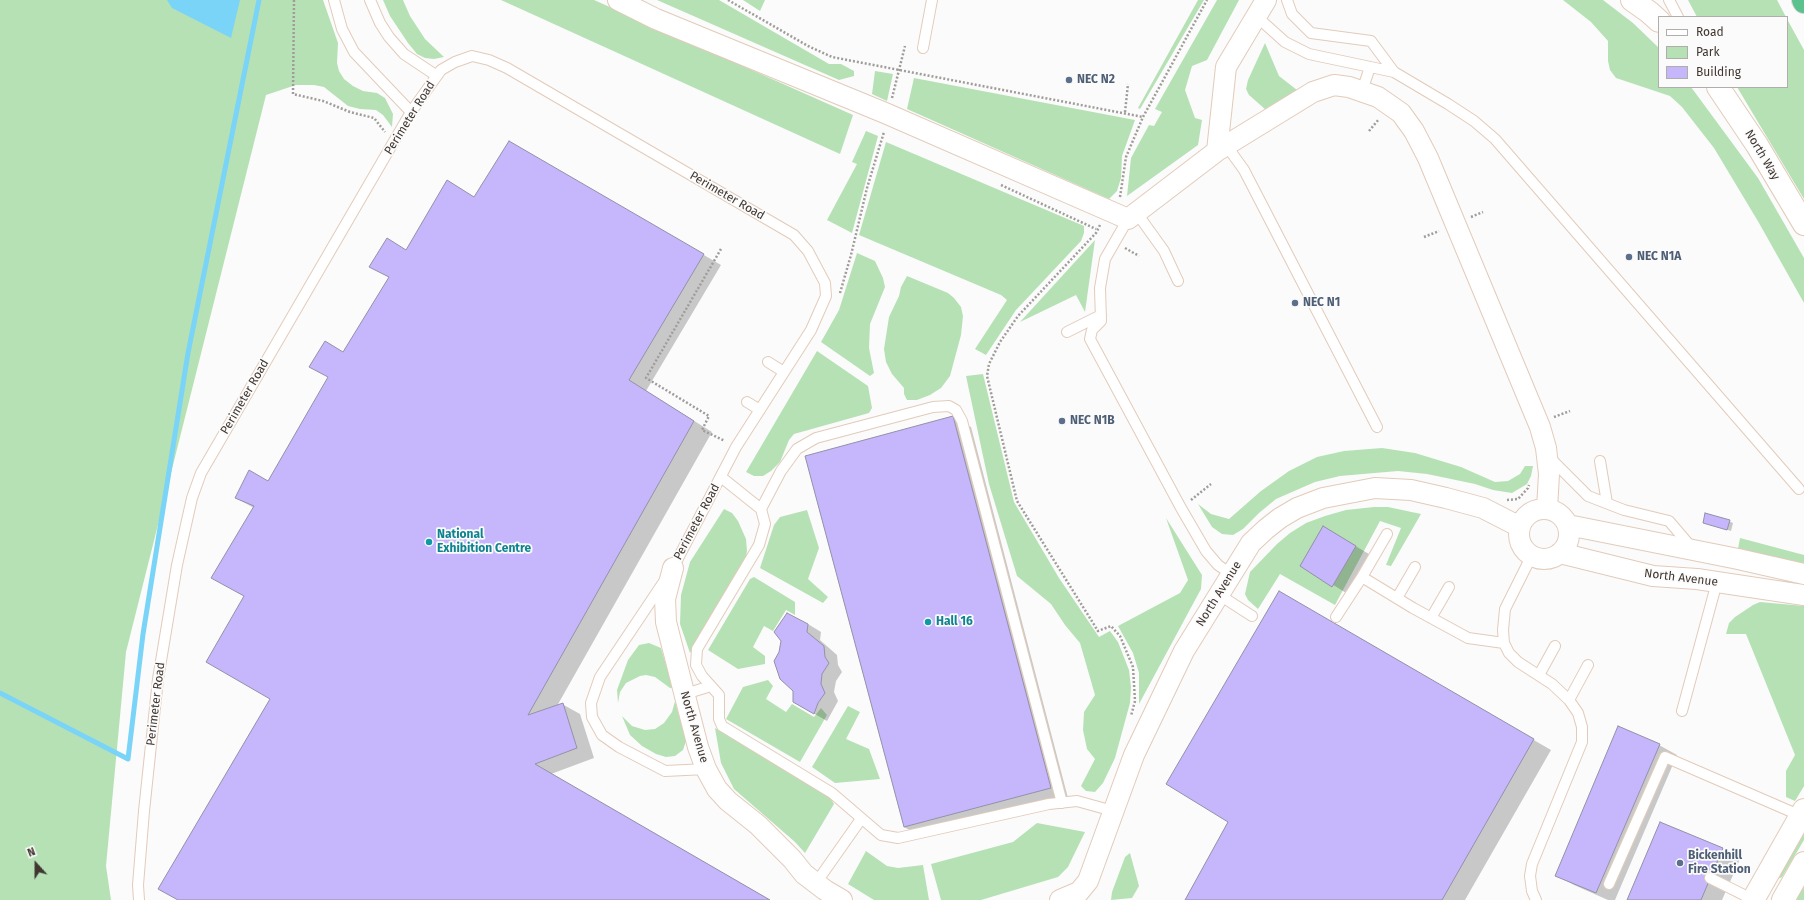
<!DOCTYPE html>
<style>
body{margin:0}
#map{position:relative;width:1804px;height:900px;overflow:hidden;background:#fbfbfb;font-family:"Fira Sans",sans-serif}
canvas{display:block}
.legend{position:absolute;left:1658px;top:16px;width:130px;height:72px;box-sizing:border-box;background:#fbfbfb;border:1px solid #b1adaa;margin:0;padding:5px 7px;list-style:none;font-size:12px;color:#413731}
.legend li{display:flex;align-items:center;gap:8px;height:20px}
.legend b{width:20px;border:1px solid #b1adaa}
.north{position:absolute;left:16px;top:844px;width:40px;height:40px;-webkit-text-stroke:3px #fbfbfb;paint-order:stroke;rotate:339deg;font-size:11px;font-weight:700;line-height:16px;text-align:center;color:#413731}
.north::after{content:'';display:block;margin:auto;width:14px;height:18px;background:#413731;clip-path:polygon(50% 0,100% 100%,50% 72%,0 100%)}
</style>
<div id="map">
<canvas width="1804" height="900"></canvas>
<ul class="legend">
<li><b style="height:5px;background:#fff"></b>Road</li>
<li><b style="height:11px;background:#b6e1b5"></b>Park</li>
<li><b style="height:11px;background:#c6b6fc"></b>Building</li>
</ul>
<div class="north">N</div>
</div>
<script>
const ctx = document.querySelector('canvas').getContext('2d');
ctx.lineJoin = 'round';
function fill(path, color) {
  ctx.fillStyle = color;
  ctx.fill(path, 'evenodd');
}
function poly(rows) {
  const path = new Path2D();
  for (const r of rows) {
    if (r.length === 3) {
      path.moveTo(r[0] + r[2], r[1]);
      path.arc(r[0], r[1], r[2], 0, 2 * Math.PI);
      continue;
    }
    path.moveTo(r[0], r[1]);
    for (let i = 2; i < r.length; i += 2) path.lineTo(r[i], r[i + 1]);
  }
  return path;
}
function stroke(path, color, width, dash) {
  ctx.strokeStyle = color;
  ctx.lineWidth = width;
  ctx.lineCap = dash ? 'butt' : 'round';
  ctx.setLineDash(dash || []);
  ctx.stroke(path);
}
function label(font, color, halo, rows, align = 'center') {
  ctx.font = font + ' "Fira Sans",sans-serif';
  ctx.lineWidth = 3.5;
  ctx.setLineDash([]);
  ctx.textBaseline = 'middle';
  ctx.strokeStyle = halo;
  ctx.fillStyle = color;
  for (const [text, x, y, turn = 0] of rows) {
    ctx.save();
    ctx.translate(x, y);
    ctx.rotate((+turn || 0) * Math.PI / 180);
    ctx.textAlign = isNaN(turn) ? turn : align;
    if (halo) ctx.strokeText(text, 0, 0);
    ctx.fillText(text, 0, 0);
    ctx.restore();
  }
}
fill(poly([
 [0,0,323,0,338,43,337,63,339,71,344,79,353,86,363,91,377,93,385,98,393,114,392,127,383,115,376,110,360,109,348,106,324,87,314,85,296,85,266,95,126,652,106,866,111,900,0,900],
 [383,0,403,0,410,16,425,39,444,57,434,59,425,58,417,54,408,43,390,16],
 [501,0,594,0,853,115,840,154],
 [657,0,719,0,829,64,841,64,854,71,854,76,839,80],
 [743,0,765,0,760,11],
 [1198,0,1204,0,1140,109,1138,108],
 [1217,0,1239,0,1207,60,1192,66,1185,90,1195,118,1202,120,1198,145,1127,196,1131,158,1149,125,1154,126,1162,112,1155,109],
 [1563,0,1603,0,1633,23,1659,48,1659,87,1691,87,1758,178,1804,258,1804,303,1759,223,1714,148,1682,107,1670,96,1616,78,1610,70,1608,61,1608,41,1591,22],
 [1688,0,1777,0,1786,17,1697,17],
 [1787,19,1804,50,1804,199,1737,87,1787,87],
 [1265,43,1279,76,1297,90,1266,110,1249,95,1246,89,1248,80],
 [875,71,893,74,887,101,872,94],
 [914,78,1135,120,1122,156,1121,178,1117,191,1109,199,907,109],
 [866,131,878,136,852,233,827,220,857,164,852,162],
 [886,142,1084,226,1084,233,1081,241,1016,310,986,355,975,349,1007,300,1001,295,859,235],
 [1095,240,1085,312,1076,295,1020,322],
 [857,253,875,261,883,278,885,287,870,324,869,348,874,373,870,376,821,342,839,310],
 [907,276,948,293,954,298,961,307,963,316,961,335,950,376,941,388,930,395,917,400,907,400,904,394,904,388,892,374,886,362,884,349,889,317,899,296,901,287],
 [817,351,868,386,872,408,869,413,794,434,789,440,780,462,771,471,763,476,754,476,746,472],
 [983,374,1014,502,1059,578,1099,637,1110,631,1118,642,1129,670,1131,687,1130,703,1115,758,1103,783,1095,792,1086,791,1081,786,1095,759,1087,749,1083,730,1084,712,1095,695,1080,643,1065,625,1051,604,1017,576,989,484,966,376],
 [1382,448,1415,453,1461,467,1495,482,1508,481,1520,474,1525,466,1533,466,1531,476,1527,484,1512,493,1493,490,1475,484,1427,474,1398,471,1340,476,1315,482,1276,499,1259,513,1243,529,1233,535,1222,534,1212,527,1198,504,1211,514,1229,519,1261,491,1289,471,1317,457,1344,451],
 [1374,507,1388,507,1421,514,1391,566,1386,565,1401,528,1380,521,1335,605,1280,574,1258,609,1248,600,1245,594,1250,572,1277,544,1290,533,1306,523,1325,516,1346,510],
 [724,509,732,513,738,521,746,539,747,551,745,562,690,653,680,624,681,595,690,562],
 [807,510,819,548,808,579,828,597,823,603,760,568,774,525,780,517],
 [1166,518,1202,575,1201,589,1139,704,1139,673,1133,653,1118,626,1180,593,1188,580],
 [1740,538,1804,555,1804,564,1738,549],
 [754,577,795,602,795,615,786,610,773,631,764,626,753,647,765,656,765,664,738,669,708,650,750,579],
 [1760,602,1804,606,1804,786,1795,801,1786,797,1786,771,1795,755,1746,634,1726,634,1729,623,1735,617,1753,605],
 [649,643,661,648,673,688,670,688,655,677,646,675,640,676,626,683,620,692,618,703,617,690,628,660,639,645],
 [768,680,773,686,766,699,786,712,792,704,814,717,821,708,827,715,800,762,726,719,743,687],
 [675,701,686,741,683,750,675,756,666,757,656,754,642,746,630,735,622,716,632,726,645,730,655,729,664,723,672,712],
 [848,706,860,712,846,739,869,749,880,779,835,783,812,767],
 [715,728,827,792,834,804,805,853,795,842,734,789,721,763],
 [1037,823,1085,832,1068,867,1058,877,981,900,941,900,931,864,1013,842],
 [1804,828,1804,840,1782,877,1778,879,1776,876],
 [866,851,887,866,898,868,923,865,929,900,874,900,848,884],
 [1130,853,1139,886,1132,898,1111,900,1112,892,1125,857],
 [1804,882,1804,900,1794,900]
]), '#b6e1b5');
fill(poly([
 [167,0,240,0,231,38,172,8]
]), '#7ad4f7');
fill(poly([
 [510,142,721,265,646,391,712,432,557,706,562,704,580,714,594,758,551,774,770,900,180,900,271,699,245,597,254,508,236,498,268,482,390,278,370,267,407,251,475,198],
 [953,417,971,427,1068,798,922,837,904,827],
 [1729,521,1733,523,1731,531,1704,522],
 [1323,527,1369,554,1346,593,1302,565],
 [1280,593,1551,750,1465,900,1186,900,1230,821],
 [808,624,821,632,820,640,837,655,838,665,842,672,836,681,834,692,838,701,827,721,794,702],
 [1659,745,1677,755,1615,900,1608,900,1574,885,1556,875],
 [1722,849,1740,859,1722,900,1628,900]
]), '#0003');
stroke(poly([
 [0,693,128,759,143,634,188,353,259,0]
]), '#7ad4f7', 5);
const building = poly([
 [509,141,704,254,629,380,694,421,528,715,563,703,577,748,535,764,770,900,178,900,158,889,270,699,206,662,244,596,211,578,254,506,235,498,249,470,268,481,328,377,309,367,325,341,343,352,389,277,369,267,387,238,406,250,447,180,474,197,509,141],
 [953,416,1051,788,904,827,805,456,953,416],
 [1705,513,1730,520,1727,530,1703,523,1705,513],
 [1323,526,1356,546,1332,587,1300,566,1323,526],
 [1279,591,1534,739,1442,900,1185,900,1228,822,1166,784,1279,591],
 [787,613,808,624,807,632,824,646,825,657,829,663,822,674,821,684,825,693,818,703,814,714,793,702,793,691,780,679,774,661,779,652,781,641,774,632,787,613],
 [1618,726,1660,744,1596,893,1555,876,1618,726],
 [1660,822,1723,848,1701,900,1627,900,1660,822]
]);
fill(building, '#c6b6fc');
stroke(building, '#9490a7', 1);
const service = poly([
 [334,0,342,29,354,52,411,112],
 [370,0,380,23,389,37,404,54,437,76],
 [1287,0,1292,14,1311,33,1371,41,1394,72],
 [1669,0,1678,17],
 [1256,16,1285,42,1309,54,1394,72,1448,104,1474,121,1495,139,1799,489],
 [923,48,932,0],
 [1362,91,1370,67],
 [1226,145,1244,170,1377,427],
 [1136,212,1164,251,1178,281],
 [1128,219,1105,259,1100,288,1101,321,1092,330,1090,339,1181,508,1206,551,1218,565,1231,574],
 [1067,332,1101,315],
 [768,362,784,372],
 [747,402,760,410],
 [1550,458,1588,496,1624,510,1669,521,1692,548],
 [1600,461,1607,503],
 [721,477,761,509,765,524,759,545,697,649,696,665,702,676,719,695,719,719,722,726,832,793,881,835,898,838,1049,804,1077,801,1113,811],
 [761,509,781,471,797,449,816,438,933,407,949,406,956,410,962,421,1062,803],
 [1387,534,1362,577,1413,608,1468,638,1504,643],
 [1532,555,1505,609,1503,630,1504,643,1509,653,1518,662,1552,684,1569,700,1578,713,1582,727,1582,742,1532,864,1530,876,1532,891,1536,900],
 [1218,594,1252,616],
 [1397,598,1415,567],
 [1336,617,1362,577],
 [1431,618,1449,587],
 [1539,675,1555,646],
 [685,694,711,686],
 [1569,700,1588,665],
 [1682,711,1717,582],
 [1710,878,1754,900],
 [816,883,861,819],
 [1609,884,1665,757,1792,812,1804,814],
 [139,900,138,885,144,811,158,679,177,565,192,498,201,473,411,112,441,70,455,62,472,56,489,60,507,68,794,235,808,251,825,283,826,296,811,330,736,447,673,568,600,677,591,703,592,717,602,735,619,747,665,771,706,769]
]);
const minor = poly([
 [618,0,656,19,885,113,1128,219,1217,151,1313,92,1334,85,1349,87,1378,97,1401,113,1414,131,1428,158,1540,427,1546,448,1549,474,1547,509],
 [1217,151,1226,67,1266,0],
 [1544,534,25],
 [1568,525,1738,559,1804,574],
 [1560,553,1653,576,1697,579,1804,595],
 [673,568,665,599,666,622,698,747,706,769,717,789,728,801,758,825,792,859,804,874,825,890,842,900],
 [1060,900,1079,892,1088,881,1134,755,1184,651,1251,543,1266,529,1280,518,1297,508,1323,498,1375,488,1411,490,1446,498,1483,508,1520,527]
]);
const tertiary = poly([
 [1632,0,1649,12,1659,21],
 [1718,87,1757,145,1804,224],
 [1753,900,1804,810],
 [1783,900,1804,863]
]);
const motorway = poly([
 [1803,0,1804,2]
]);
stroke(service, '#e2cbba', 12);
stroke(minor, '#e2cbba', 22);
stroke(tertiary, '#e2cbba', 24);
stroke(motorway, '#d9d7d6', 24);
stroke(poly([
 [294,0,293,94,323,101,350,112,374,118,385,132],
 [728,0,808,46,832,57,1143,117],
 [892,98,905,46],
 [1125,112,1128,84],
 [1369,131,1379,119],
 [1001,185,1096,229],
 [1120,197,1126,157,1143,117,1207,0],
 [1471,217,1483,212],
 [1100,225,1096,233,1018,316,1000,342,989,364,987,376,1017,501,1098,631,1111,626,1120,636,1133,667,1135,701,1131,716],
 [1424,237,1439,231],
 [1125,248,1139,256],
 [721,249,646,378,709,416,702,430,725,441],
 [840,293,851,255,867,188,884,132],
 [1554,417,1570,411],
 [1191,500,1211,484],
 [1507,500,1518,499,1528,488,1529,485]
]), '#a09c99', 2.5, [2, 2]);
stroke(service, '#fff', 10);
stroke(minor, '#fff', 20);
stroke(tertiary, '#fff', 22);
stroke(motorway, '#5bc28e', 22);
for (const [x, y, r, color] of [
 [1069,80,4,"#5c6f8a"],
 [1629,257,4,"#5c6f8a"],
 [1295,303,4,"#5c6f8a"],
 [1062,421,4,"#5c6f8a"],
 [429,542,4,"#0f9aa8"],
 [928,622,4,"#0f9aa8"],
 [1680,863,4,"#5c6f8a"]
]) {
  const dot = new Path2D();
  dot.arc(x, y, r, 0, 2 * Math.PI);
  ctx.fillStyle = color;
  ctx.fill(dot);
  stroke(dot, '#fbfbfb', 1.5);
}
label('bold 12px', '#4e5e75', '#fbfbfb', [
 ["NEC N2",1077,80],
 ["NEC N1A",1637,257],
 ["NEC N1",1303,303],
 ["NEC N1B",1070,421],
 ["Bickenhill",1688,856],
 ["Fire Station",1688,870]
], 'left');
label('12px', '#413731', '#fbfbfb', [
 ["Perimeter Road",410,118,-58],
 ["North Way",1762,155,59],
 ["Perimeter Road",727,196,30],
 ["Perimeter Road",245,397,-60],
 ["Perimeter Road",697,522,-62],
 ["North Avenue",1681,578,7],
 ["North Avenue",1219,594,-58],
 ["Perimeter Road",156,704,-83],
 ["North Avenue",694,727,74]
]);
label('bold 12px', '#0d838f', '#fbfbfb', [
 ["National",437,535],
 ["Exhibition Centre",437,549],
 ["Hall 16",936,622]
], 'left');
</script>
